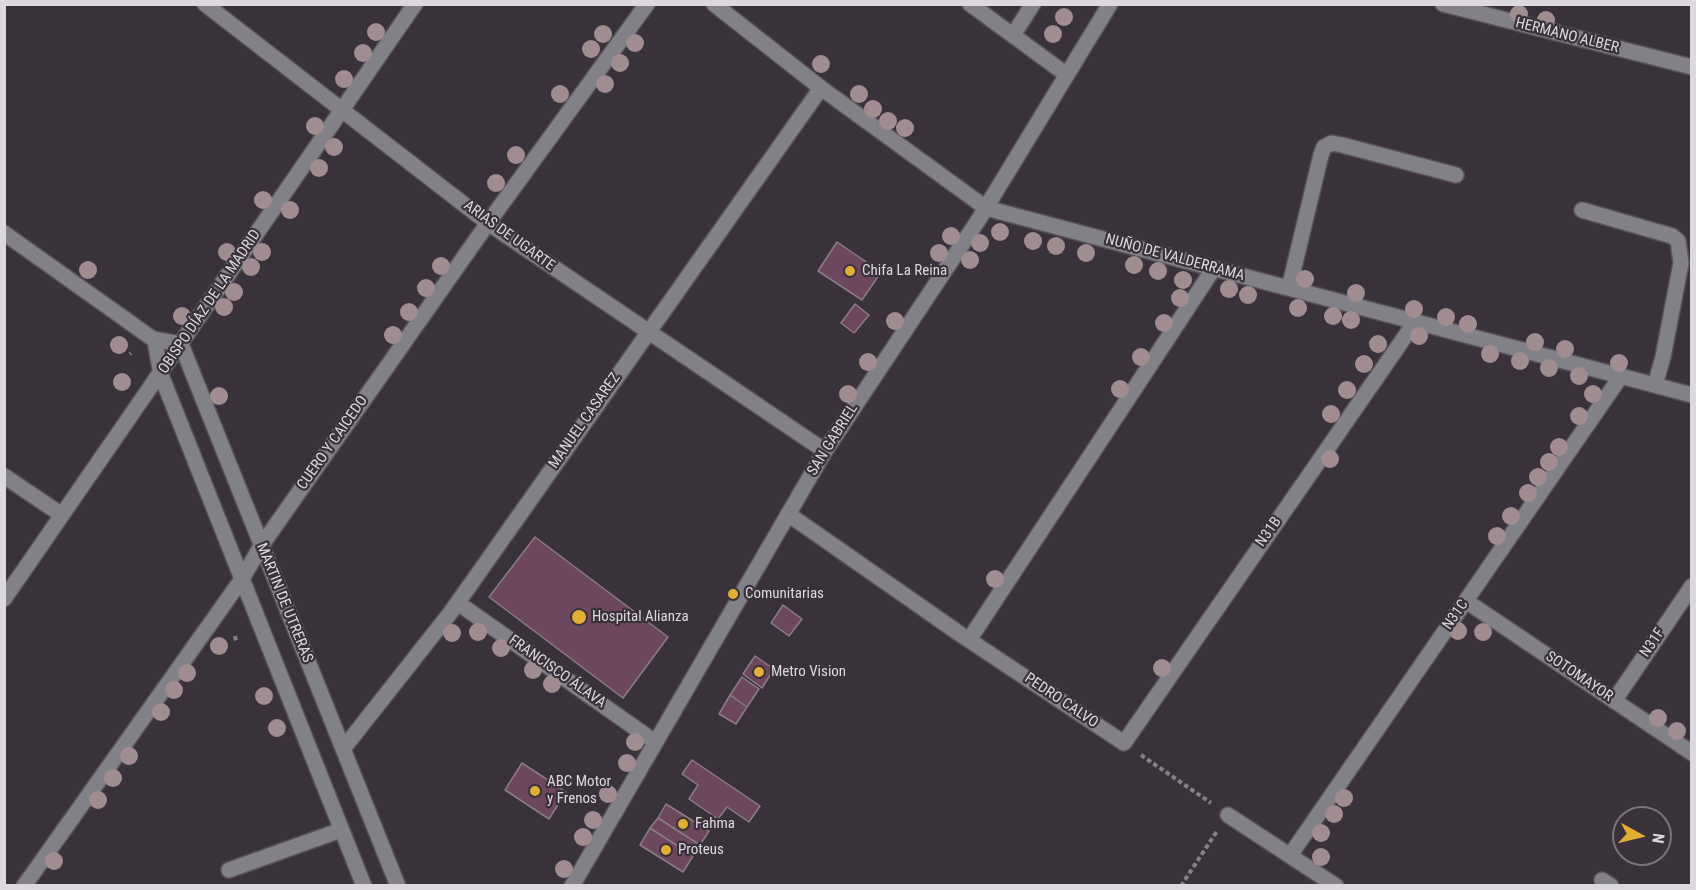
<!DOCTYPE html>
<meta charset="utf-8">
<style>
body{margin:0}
#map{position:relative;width:1696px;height:890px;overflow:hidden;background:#39323b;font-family:"Roboto Condensed",sans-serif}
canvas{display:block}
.frame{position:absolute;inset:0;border:6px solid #ddd8de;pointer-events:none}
.north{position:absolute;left:1612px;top:806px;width:60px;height:60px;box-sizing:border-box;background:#39323b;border:2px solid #7b747c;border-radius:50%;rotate:98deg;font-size:16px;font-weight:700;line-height:24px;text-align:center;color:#ddd8de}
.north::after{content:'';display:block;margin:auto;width:21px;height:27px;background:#e2ae34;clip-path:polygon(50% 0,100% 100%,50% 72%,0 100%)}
</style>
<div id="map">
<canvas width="1696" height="890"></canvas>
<div class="frame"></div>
<div class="north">N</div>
</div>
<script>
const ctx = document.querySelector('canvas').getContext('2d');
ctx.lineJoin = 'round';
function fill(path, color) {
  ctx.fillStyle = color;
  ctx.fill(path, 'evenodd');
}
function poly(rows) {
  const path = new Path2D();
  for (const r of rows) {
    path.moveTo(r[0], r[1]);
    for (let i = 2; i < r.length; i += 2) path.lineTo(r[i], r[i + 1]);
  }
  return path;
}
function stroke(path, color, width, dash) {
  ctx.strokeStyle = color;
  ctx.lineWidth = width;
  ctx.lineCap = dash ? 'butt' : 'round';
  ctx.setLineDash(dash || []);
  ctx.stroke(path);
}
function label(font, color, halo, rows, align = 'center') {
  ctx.font = font + ' "Roboto Condensed",sans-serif';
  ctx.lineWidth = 4.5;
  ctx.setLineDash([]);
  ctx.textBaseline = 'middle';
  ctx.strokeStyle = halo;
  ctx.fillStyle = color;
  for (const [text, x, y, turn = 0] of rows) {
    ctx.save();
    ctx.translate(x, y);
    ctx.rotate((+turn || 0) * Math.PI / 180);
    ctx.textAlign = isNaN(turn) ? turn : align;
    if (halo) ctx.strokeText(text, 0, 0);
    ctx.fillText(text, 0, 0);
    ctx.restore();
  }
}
const building = poly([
 [837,242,881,272,862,300,818,271,837,242],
 [855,304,869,315,854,333,841,323,855,304],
 [535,537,668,637,623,698,489,597,535,537],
 [783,605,802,619,789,636,771,623,783,605],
 [755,656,774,669,762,688,743,674,755,656],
 [742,677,759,689,747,707,730,695,742,677],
 [730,695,747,707,736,724,719,714,730,695],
 [692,760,760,806,749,822,727,807,718,819,689,799,698,785,682,774,692,760],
 [522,763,566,792,549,819,505,790,522,763],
 [666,804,709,831,700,845,658,818,666,804],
 [658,818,700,845,693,856,650,828,658,818],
 [650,828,693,856,683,872,640,845,650,828]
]);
fill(building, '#6d475d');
stroke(building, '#8a7d84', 1.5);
const minor = poly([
 [205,4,488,223,825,451],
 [714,4,821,88,986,208,1692,395],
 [970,4,1067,75],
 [1443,4,1692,67],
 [1013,35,1033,4],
 [1582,210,1672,236,1678,241,1681,263,1663,357,1655,385],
 [4,233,153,339,181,344,398,886],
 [1289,288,1321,155,1324,147,1332,143,1342,145,1456,175],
 [155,341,161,375,364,886],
 [4,476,62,515],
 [788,514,960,634,1124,743,1415,322],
 [4,599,415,4],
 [1466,601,1692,753],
 [458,603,655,742],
 [969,640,1214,268],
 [1614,701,1692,586],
 [343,749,451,612,821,88],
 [1228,815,1336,886],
 [1291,854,1621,376],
 [229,870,341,830],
 [1602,880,1611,886],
 [24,886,242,579,261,546,488,223,647,4],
 [572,886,825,451,979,219,1110,4]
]);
stroke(minor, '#575058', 18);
stroke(poly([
 [130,354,131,353],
 [235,636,236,642],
 [1141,755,1211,803],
 [1181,886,1217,831]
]), '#868088', 4, [4.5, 3]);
stroke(minor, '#828187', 15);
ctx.fillStyle = '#a18c92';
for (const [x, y] of [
 [1519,14],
 [1064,17],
 [1546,20],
 [376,32],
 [603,34],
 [1053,34],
 [635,43],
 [591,49],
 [363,53],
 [620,63],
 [821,64],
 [344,79],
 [605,84],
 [560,94],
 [859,94],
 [873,109],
 [888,121],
 [315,126],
 [905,128],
 [334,147],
 [516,155],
 [319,168],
 [496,183],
 [263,200],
 [290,210],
 [1000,232],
 [951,236],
 [1033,241],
 [980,243],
 [1056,246],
 [227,252],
 [262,252],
 [939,253],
 [1086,253],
 [970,260],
 [1134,265],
 [441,266],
 [251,267],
 [88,270],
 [1158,271],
 [1305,279],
 [1183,280],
 [426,288],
 [1229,289],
 [234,292],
 [1356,293],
 [1248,295],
 [1180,298],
 [224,307],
 [1298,308],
 [1414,309],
 [409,312],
 [182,316],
 [1333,316],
 [1446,317],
 [1351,320],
 [895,321],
 [1164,323],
 [1468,324],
 [393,335],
 [1419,336],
 [1535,342],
 [1378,344],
 [119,345],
 [1565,349],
 [1490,354],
 [1141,357],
 [1520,361],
 [868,362],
 [1619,363],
 [1364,364],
 [1549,368],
 [1579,376],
 [122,382],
 [1120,389],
 [1347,390],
 [848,394],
 [1593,394],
 [219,396],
 [1331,414],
 [1579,416],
 [1559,447],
 [1330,459],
 [1549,462],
 [1538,477],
 [1528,493],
 [1511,516],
 [1497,536],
 [995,579],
 [1458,631],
 [478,632],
 [1483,632],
 [452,633],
 [219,646],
 [501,648],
 [1162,668],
 [533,670],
 [187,673],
 [552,684],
 [174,690],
 [264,696],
 [161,712],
 [1658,718],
 [277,728],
 [1677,731],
 [635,742],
 [129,756],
 [627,763],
 [113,778],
 [608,794],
 [1344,798],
 [98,800],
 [1334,814],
 [593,820],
 [1321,833],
 [583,837],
 [1321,857],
 [54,861],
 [564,869]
]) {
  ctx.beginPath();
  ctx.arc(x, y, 9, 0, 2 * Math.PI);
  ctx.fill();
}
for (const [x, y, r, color] of [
 [850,271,6,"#e2ae34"],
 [733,594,6,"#e2ae34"],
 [579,617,8,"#e2ae34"],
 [759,672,6,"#e2ae34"],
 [535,791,6,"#e2ae34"],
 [683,824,6,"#e2ae34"],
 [666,850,6,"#e2ae34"]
]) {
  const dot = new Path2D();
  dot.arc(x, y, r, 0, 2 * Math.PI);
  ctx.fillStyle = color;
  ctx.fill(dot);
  stroke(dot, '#39323b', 2);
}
label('15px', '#ddd8de', '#39323b', [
 ["HERMANO ALBER",1567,36,14],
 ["ARIAS DE UGARTE",509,236,36],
 ["NUÑO DE VALDERRAMA",1175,258,15],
 ["OBISPO DÍAZ DE LA MADRID",210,302,-56],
 ["MANUEL CASAREZ",585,421,-55],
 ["SAN GABRIEL",833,440,-58],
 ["CUERO Y CAICEDO",333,443,-55],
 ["N31B",1269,532,-55],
 ["MARTIN DE UTRERAS",284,603,68],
 ["N31C",1456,615,-55],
 ["N31F",1653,643,-56],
 ["FRANCISCO ÁLAVA",557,672,35],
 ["SOTOMAYOR",1579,677,34],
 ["PEDRO CALVO",1061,701,34]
]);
label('15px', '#ddd8de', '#39323b', [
 ["Chifa La Reina",862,271],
 ["Comunitarias",745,594],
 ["Hospital Alianza",592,617],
 ["Metro Vision",771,672],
 ["ABC Motor",547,782],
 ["y Frenos",547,799],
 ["Fahma",695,824],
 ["Proteus",678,850]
], 'left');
</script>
